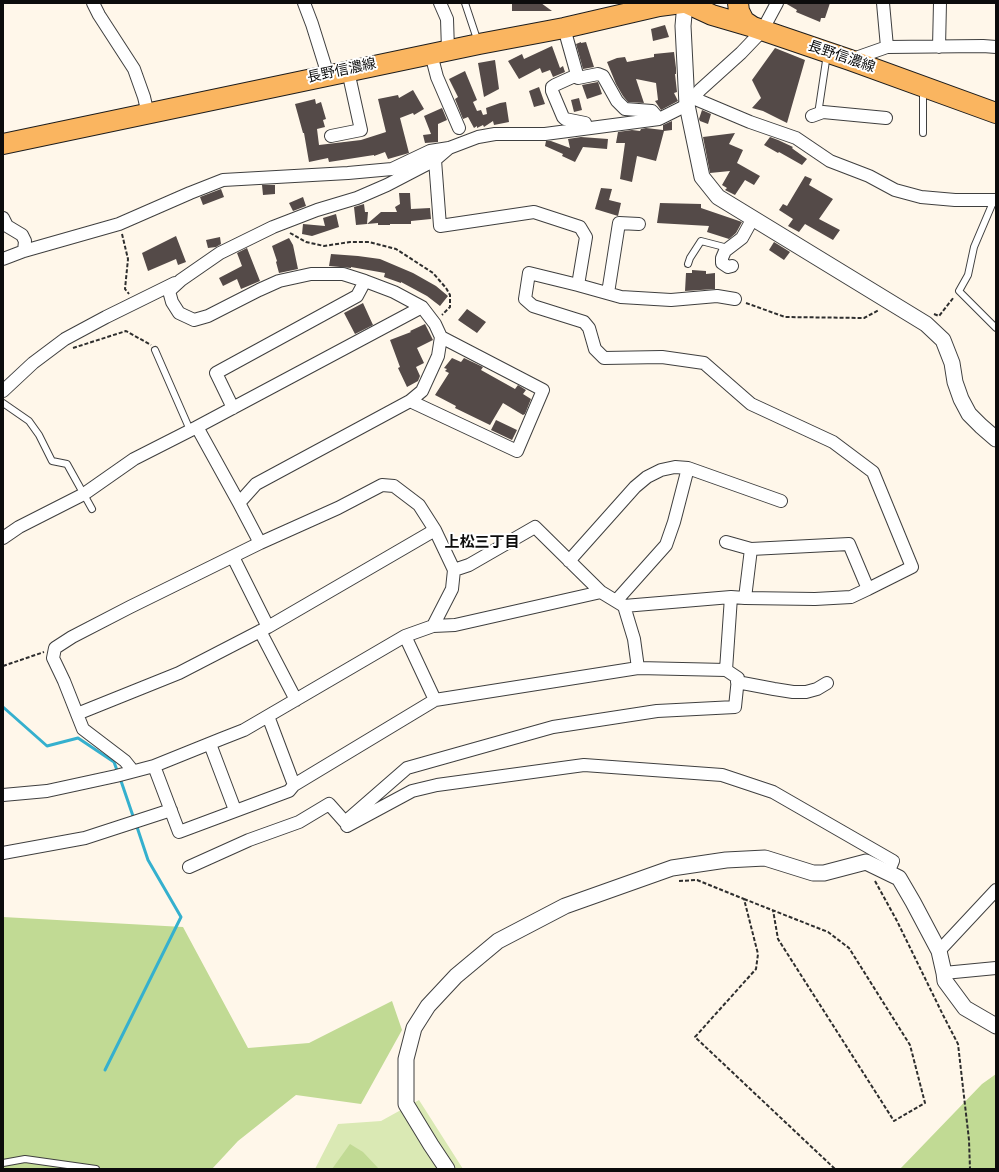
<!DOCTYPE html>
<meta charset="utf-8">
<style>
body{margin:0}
#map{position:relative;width:999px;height:1172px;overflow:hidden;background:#fff7ea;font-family:Spectral,serif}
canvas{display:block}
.frame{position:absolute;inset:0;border:4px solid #0c0c0c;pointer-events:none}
</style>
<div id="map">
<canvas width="999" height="1172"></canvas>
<div class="frame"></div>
</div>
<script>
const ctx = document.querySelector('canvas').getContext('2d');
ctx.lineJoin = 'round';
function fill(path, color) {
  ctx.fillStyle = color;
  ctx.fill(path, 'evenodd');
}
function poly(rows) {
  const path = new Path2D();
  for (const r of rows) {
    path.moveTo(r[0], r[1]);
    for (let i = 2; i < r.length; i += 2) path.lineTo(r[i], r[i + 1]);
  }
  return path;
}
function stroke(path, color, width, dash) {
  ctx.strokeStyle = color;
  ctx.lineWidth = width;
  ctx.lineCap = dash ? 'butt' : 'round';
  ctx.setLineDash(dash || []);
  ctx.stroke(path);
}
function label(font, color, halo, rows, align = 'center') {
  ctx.font = font + ' Spectral,"Noto Sans JP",serif';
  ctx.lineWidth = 4;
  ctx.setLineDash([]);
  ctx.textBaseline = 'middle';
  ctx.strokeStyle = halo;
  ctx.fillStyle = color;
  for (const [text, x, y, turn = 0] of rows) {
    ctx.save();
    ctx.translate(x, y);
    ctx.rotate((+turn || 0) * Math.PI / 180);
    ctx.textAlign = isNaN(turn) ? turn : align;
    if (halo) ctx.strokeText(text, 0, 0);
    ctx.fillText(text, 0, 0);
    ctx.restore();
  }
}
fill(poly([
 [419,1100,463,1169,315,1169,338,1124,381,1121]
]), '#dae9b4');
fill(poly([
 [3,917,183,927,248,1048,309,1043,392,1001,402,1030,361,1104,296,1095,238,1141,212,1169,3,1169],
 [996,1074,996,1169,900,1169,982,1084],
 [350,1144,363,1152,379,1169,332,1169]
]), '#c1da94');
stroke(poly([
 [3,707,47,746,78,738,114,762,118,773],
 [120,778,134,819],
 [105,1070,181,917,148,860,136,824]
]), '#35b0ce', 3);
fill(poly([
 [512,3,541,3,552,11,512,11],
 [785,3,830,3,825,18,821,18,820,22,796,12,797,10],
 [665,25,669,37,653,41,651,29],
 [581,42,581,43,586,42,594,67,583,69,576,44],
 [552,46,560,68,563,66,565,72,553,77,550,70,542,73,540,68,519,79,508,61,522,54,524,59],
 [775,48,805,60,787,123,763,111,752,108,761,98,752,80],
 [674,52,676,68,676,74,675,74,677,92,674,93,678,101,661,110,655,101,658,100,656,83,636,79,644,103,628,102,623,96,616,84,607,62,617,58,625,57,627,62,654,57,654,54],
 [495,60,499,89,484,97,478,63],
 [465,71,477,100,473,102,477,111,481,110,483,115,487,114,486,108,500,103,506,102,509,122,494,125,493,121,484,127,483,125,477,128,477,126,474,128,468,117,463,119,455,99,458,97,449,79],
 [598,82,602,94,587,99,582,85],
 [539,87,545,104,534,107,529,91],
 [413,90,424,109,414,115,413,113,400,118,409,153,388,159,385,152,374,156,374,155,329,162,328,158,309,162,304,133,303,133,295,104,315,99,316,104,321,102,326,119,323,120,325,127,317,129,319,145,361,140,386,132,378,99,398,95,399,98],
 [579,98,582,110,574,112,571,100],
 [442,108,447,120,438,124,438,142,425,143,423,135,431,134,424,116],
 [702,110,711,114,708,124,700,121,699,119],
 [672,121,672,130,664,131,656,161,637,156,632,182,620,179,625,143,616,143,618,132,632,130,640,131,641,129,646,128,663,130,663,125],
 [735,133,729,144,743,150,737,163,760,176,754,185,745,180,735,195,725,190,727,188,722,185,730,171,710,173,703,137],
 [581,137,608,139,607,149,583,147,575,162,562,156,563,154,545,146,546,141,551,141,570,148,568,139],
 [770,137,778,140,793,147,792,148,793,149,807,159,802,165,779,152,778,153,764,145],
 [805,176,812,179,809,185,833,199,819,219,840,230,833,240,805,224,799,232,788,226,793,219,779,210,783,204,787,206],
 [262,185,275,185,275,194,263,195],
 [601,188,612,189,609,200,621,203,618,216,595,209],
 [221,189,224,197,203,205,200,197],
 [399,193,410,193,411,209,430,208,431,219,411,221,411,224,390,224,390,225,378,225,378,223,356,225,354,207,364,204,365,212,368,212,367,224,381,212,397,212,395,207,400,204],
 [303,197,306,206,293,211,289,203],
 [660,203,701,204,701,208,742,222,736,233,729,239,707,232,709,226,657,223],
 [336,214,339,227,312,236,302,234,303,224,325,226,323,218],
 [176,236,186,262,178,265,176,259,148,271,142,253],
 [220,237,221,244,216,247,208,248,206,240],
 [289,238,293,245,298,269,279,273,276,262,277,261,272,246],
 [774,242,790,252,784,260,769,250],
 [247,248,260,281,241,289,237,279,223,286,219,278,242,266,237,253],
 [331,254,358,256,380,259,413,273,436,286,448,296,440,306,427,296,401,282,401,283,384,277,385,273,351,267,351,268,329,266],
 [692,270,706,271,706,274,715,273,715,289,685,291,686,273,692,273],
 [363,303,373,325,355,334,344,313],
 [467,309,486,322,477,333,458,320],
 [425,324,433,340,417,348,424,363,416,367,420,376,418,381,407,387,398,368,400,367,390,340,411,332,410,331],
 [452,358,461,362,464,358,483,367,481,370,515,389,518,385,526,390,523,394,531,399,525,414,523,415,503,403,490,425,455,408,456,406,435,395,449,373,445,371,447,369,444,368],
 [496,420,517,430,512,440,491,430]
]), '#544a48');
const service = poly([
 [465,3,478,42],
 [923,91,923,133],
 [818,114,827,54],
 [994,200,974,247,968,275,959,291,996,328],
 [688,264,690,258,701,241,728,248],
 [155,350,190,430],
 [3,403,29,421,39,435,52,461,67,464,92,509],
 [3,1163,25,1159,96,1169]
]);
const minor = poly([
 [93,3,99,15,134,69,144,97,148,114],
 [304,3,312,24,328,75],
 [440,3,447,19,448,50],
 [883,3,887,47],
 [564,28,578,78,598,74,603,76,617,101,625,109,652,111,659,119],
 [939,47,940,3],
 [431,54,437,77,459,128],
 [850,60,887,47,983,46,996,47],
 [577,75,555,85,552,87,552,91,563,117,565,119,585,123,586,128],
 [693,98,750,122,796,138,830,161,869,176,895,190,921,197,955,200,996,200],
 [812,116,823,112,886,118],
 [331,136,361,130,348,71],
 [435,160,440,226,534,212,580,227,586,237,578,285,529,273,525,299,533,306,584,322,589,328,595,349,604,358,662,357,704,363,751,404,833,442,873,472,912,567,868,589,851,597,815,599,745,598,751,549,849,544,868,589],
 [3,218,7,226,22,235,25,241,24,251],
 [3,259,24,251,119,224,190,193,223,180,348,173,392,169,430,151,449,148,478,137,495,134,545,134,659,119,687,105,700,90,741,53,762,31,777,3],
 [732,266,728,267,722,263,722,258,725,251,742,238,753,218],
 [578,285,621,297,671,300,717,296,735,299],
 [608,293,619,223,639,224],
 [3,391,33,363,65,339,106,317,175,283],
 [410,401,517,451,543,390,441,337],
 [233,408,216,373,357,296,365,281],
 [197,427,422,307],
 [239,503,256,484,410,401,422,391,438,356,441,337,435,324,422,307,394,292,365,281,343,274,311,274,279,281,259,290,208,316,194,320,179,313,172,302,169,291,181,280,220,253,273,227,317,210,357,198,387,185,435,160,449,148],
 [3,538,19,527,84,494,134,459,197,427,239,503,260,543],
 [726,542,751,549],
 [233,557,268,627],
 [569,561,635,487,647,477,661,470,675,467,688,468],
 [616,601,666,545,674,522,688,468,781,501],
 [624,606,731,597,745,598],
 [433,626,455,625,601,592],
 [260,631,296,700],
 [405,636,435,700,638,668],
 [726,670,731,597],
 [737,682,774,689,793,692,806,692,817,689,827,683],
 [77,714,179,673,268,627,435,530],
 [268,716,294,785],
 [210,744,235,810],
 [154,766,179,832,289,791,294,785,435,700],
 [3,795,47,791,116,776,154,766,221,739,244,730,405,636,433,626,452,589,454,570,435,530,419,505,394,486,382,485,338,508,260,543,130,607,72,637,55,648,53,658,64,681,83,729,125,761,133,771],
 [347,826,412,791,437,785,584,765,722,775,773,792,893,861,888,873],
 [3,853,85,838,171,810],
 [189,867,249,840,299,822,329,804,345,822,407,768,553,727,657,711,735,707,738,678,726,670,638,668,634,639,624,606,601,592,535,527,469,565,454,570],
 [939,951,996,890],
 [944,973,996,968]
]);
const tertiary = poly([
 [685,3,683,26,687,105,702,177,718,197,926,324,943,340,952,363,955,382,961,399,969,414,981,426,996,439],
 [447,1169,431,1145,406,1104,406,1059,414,1028,428,1006,456,976,498,941,565,906,672,868,726,860,765,858,813,873,824,873,866,862,899,878,913,902,939,951,944,973,945,981,965,1008,996,1026]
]);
const primary = poly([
 [686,3,712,15,753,27,850,60,996,113],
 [738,3,739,11,744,21,753,27],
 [3,144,479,44,564,28,659,6,682,3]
]);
stroke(service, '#3f3f3f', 8);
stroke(minor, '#3f3f3f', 14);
stroke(tertiary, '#3f3f3f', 17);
stroke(primary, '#1d1d1d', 22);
stroke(poly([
 [290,233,306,242,324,246,350,242,369,242,396,249,433,273,446,288,450,295,450,307,442,315],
 [122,234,128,259,125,289,129,294],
 [746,303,785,317,864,318,879,310],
 [934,314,939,316,954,297],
 [73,348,126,331,151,345],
 [3,666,44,652],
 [679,881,697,880,744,899,758,954,756,969,695,1037,835,1169],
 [875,881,897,921,943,1015,958,1044,969,1140,970,1169],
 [744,899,828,932,849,948,910,1045,925,1103,894,1121,778,939,773,910]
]), '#2e2e2e', 2, [4, 2]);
stroke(service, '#fff', 6);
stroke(minor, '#fff', 12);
stroke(tertiary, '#fff', 15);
stroke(primary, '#fab560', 20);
label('14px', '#0c0c0c', '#fff', [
 ["長野信濃線",841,58,19],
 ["長野信濃線",342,72,-12]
]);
label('bold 15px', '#0c0c0c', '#fff', [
 ["上松三丁目",482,544]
]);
</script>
